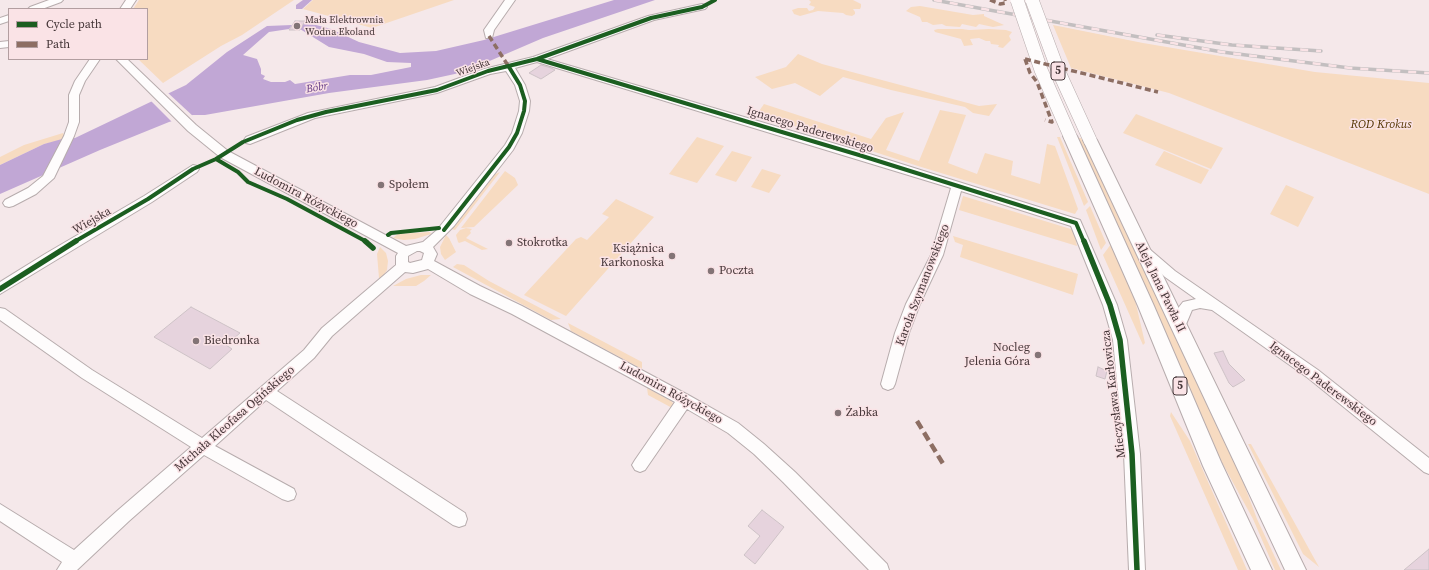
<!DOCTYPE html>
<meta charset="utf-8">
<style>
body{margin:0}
#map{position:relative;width:1429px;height:570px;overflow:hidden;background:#f5e8ea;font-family:"Source Serif 4",serif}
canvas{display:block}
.legend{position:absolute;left:8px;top:8px;width:140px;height:52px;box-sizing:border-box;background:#fae3e6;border:1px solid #b29ea0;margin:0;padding:5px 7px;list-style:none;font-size:12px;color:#453638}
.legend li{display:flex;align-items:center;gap:8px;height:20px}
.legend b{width:20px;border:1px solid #b29ea0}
</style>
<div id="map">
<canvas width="1429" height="570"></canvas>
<ul class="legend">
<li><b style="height:5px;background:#1b5e20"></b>Cycle path</li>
<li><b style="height:5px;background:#8d6e63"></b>Path</li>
</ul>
</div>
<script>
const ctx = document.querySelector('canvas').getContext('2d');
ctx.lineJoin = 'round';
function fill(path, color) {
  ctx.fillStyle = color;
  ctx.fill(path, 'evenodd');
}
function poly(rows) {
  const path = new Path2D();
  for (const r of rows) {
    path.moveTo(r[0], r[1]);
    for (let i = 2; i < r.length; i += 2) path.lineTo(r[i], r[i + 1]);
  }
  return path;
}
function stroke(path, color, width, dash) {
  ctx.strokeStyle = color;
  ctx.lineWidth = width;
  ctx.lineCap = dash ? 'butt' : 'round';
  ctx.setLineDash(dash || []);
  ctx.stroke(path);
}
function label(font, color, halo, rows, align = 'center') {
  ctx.font = font + ' "Source Serif 4",serif';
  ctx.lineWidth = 3;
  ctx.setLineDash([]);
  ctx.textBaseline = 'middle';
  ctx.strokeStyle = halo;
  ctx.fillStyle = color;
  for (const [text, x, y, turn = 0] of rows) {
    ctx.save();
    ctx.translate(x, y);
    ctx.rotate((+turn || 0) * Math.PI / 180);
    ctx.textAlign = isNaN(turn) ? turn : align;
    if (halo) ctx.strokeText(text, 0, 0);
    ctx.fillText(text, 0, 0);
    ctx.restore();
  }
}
fill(poly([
 [139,0,294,0,242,35,221,46,163,83,138,59,147,59,147,9,133,9],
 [313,0,454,0,372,28,303,9],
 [809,0,853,0,861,4,861,7,860,9,853,9,855,12,855,14,852,16,846,15,843,13,818,11,800,16,794,14,792,10,798,8,807,8,809,11,813,10,815,7,809,5,811,2],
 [920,6,973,15,984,14,984,16,1004,25,993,27,979,24,976,27,962,24,960,27,946,26,942,24,933,25,927,22,922,22,920,17,906,11,911,7],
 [1053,25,1143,43,1315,72,1429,83,1429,194,1169,93,1071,68],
 [938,29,962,29,969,30,989,29,1006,30,1012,32,1009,36,1011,40,1003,48,998,47,999,45,991,44,990,41,986,41,979,38,970,39,973,45,964,46,961,39,935,32,934,30],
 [798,54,822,64,979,106,997,104,989,116,973,113,965,107,891,90,843,77,820,96,795,83,772,89,755,77,786,67],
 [764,104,871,139,886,118,904,112,886,150,919,161,940,110,966,115,948,163,977,174,985,153,1013,161,1011,175,1040,184,1047,144,1055,146,1078,209,1075,214,918,166,757,114],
 [1136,114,1223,148,1211,169,1123,133],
 [63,133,65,136,60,145,52,142,44,144,0,165,0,157,24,145],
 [697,137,724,146,697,183,669,174],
 [1057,137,1060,137,1088,202,1084,206],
 [1078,138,1081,138,1085,144,1087,144,1233,455,1257,519,1281,570,1275,570,1253,519,1219,457],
 [732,151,752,157,736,182,715,175],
 [1164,151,1209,170,1201,184,1155,165],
 [762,169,781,175,769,193,751,187],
 [505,171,515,178,518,185,474,227,461,228],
 [500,172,455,230,451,229,493,175],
 [1286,185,1314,197,1298,227,1270,214],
 [963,196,1074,230,1077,246,959,210],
 [616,199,654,217,566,316,524,295,576,239,581,237,587,240,609,217,602,214],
 [1090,206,1106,243,1101,250,1086,210],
 [466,228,472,229,470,231,471,233,466,238,488,249,482,250,465,241,459,243,458,242,456,235,460,230],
 [430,232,431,234,415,239,404,240,393,238,398,234],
 [446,235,449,238,456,252,445,260,441,254,440,247],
 [953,236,1078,274,1073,295,960,257,963,245,955,242],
 [1111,244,1133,291,1145,343,1143,345,1103,255],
 [380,247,386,253,388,261,387,270,381,279,379,278,377,254],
 [457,264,464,265,489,281,561,319,551,320,453,267],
 [421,275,431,275,424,281,416,286,393,286,406,279],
 [568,323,642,362,642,369,571,331],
 [647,388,671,401,674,404,674,409,648,395],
 [1171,412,1190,441,1247,570,1238,570,1170,416],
 [1248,444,1251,444,1319,567,1303,554]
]), '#f7dbc1');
fill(poly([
 [614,0,655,0,543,38,464,72,427,80,329,93,205,115,193,115,169,122,100,150,0,194,0,165,44,144,62,139,75,138,186,85,227,52,267,26,292,25,289,29,269,32,243,55,257,59,261,69,261,74,265,76,263,79,271,82,285,82,290,80,295,84,350,75,371,75,411,67,411,63,387,62,364,54,329,47,300,29,303,24,316,25,331,29,359,42,400,53,436,51,484,40]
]), '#c1a7d5');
fill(poly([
 [167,92,194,117,173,123,150,100]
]), '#f5e8ea');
fill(poly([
 [303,0,312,0,302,9,296,9,296,5,303,0]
]), '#c1a7d5');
const building = poly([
 [295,21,305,21,300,30,289,30,295,21],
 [541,65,551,68,555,70,541,79,529,73,541,65],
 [191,307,240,333,226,345,232,349,210,369,154,337,191,307],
 [1223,351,1229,364,1245,380,1233,387,1229,383,1214,353,1223,351],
 [1098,367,1107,371,1105,379,1096,376,1098,367],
 [762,510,784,527,755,564,744,555,760,536,748,526,762,510],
 [1429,549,1429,570,1404,570,1429,549]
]);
fill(building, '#e6d3dd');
stroke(building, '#cdc2c6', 1);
const minor = poly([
 [49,0,63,0,61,2,42,9,28,9,30,7,49,0],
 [126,0,136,0,130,9,120,9,126,0],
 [505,0,515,0,494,30,492,38,486,38,484,30,505,0],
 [702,4,705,5,707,7,705,9,654,20,547,59,863,152,1080,220,1117,305,1127,340,1140,454,1145,570,1129,570,1124,454,1113,340,1103,305,1071,226,961,191,943,255,920,304,909,333,895,384,893,388,888,390,883,388,881,384,895,333,906,304,931,255,951,188,537,62,515,68,525,85,530,101,529,111,522,133,513,150,454,226,433,247,437,254,434,261,480,286,522,306,690,396,738,423,764,444,795,472,887,564,889,570,869,570,783,482,754,454,728,433,687,409,645,470,640,472,635,470,632,465,635,460,675,402,512,314,470,294,428,269,413,273,405,272,332,336,314,358,277,391,465,513,467,519,465,525,459,527,453,525,266,400,215,446,294,489,296,494,294,499,288,501,282,499,204,455,129,521,77,570,57,570,62,562,0,521,0,504,74,550,117,511,191,447,82,378,0,320,0,308,5,309,92,370,202,438,304,350,322,328,396,265,396,256,398,253,220,157,188,131,116,59,127,59,196,125,228,151,406,246,423,242,437,230,505,145,512,133,519,111,520,101,515,85,506,71,490,74,437,93,315,118,250,144,246,143,244,140,246,137,308,113,435,87,484,69,533,57,648,16,702,4],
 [417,251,420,251,424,253,422,260,410,263,408,262,408,256,417,251],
 [9,15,9,21,0,24,0,18,9,15],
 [9,41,9,47,0,48,0,42,9,41],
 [90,59,100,59,85,81,79,95,79,122,74,136,54,178,36,194,13,206,9,207,5,206,3,203,5,200,28,188,43,176,64,136,69,122,69,95,75,81,90,59],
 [193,165,197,166,199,169,197,172,152,202,0,294,0,282,45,254,144,196,193,165],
 [1143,245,1147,247,1175,271,1318,370,1429,458,1429,474,1424,472,1308,378,1212,310,1200,308,1192,310,1184,329,1179,330,1174,329,1172,325,1179,307,1183,302,1196,299,1165,277,1139,253,1137,250,1139,247,1143,245]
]);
const major = poly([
 [1070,132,1075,133,1077,136,1154,306,1221,462,1272,570,1251,570,1203,466,1138,306,1063,136,1065,133,1070,132],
 [1090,136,1095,137,1097,140,1306,570,1285,570,1083,140,1085,137,1090,136]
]);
stroke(minor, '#b7acad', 2);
stroke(major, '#b7acad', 2);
fill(minor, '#fefcfc');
fill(major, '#fefcfc');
const rail = poly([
 [934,0,1222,52,1350,68,1429,73],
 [1157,35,1232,45,1321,51]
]);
stroke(rail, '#c3bfc0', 3.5);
stroke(rail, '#fae3e6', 2.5, [8]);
const majorBridge = poly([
 [1017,0,1041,70,1070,136],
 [1032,0,1058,70,1090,140]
]);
stroke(majorBridge, '#b7acad', 14, []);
stroke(majorBridge, '#fefcfc', 13);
stroke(poly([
 [990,0,1000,4,1006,3,1005,0],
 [489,36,509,67],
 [1025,59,1158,92],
 [1025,59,1030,73,1037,82,1052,122,1045,120]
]), '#8d6e63', 3.5, [6, 3.5]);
stroke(poly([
 [917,421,945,467]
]), '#8d6e63', 4.5, [9, 4.5]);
stroke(poly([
 [537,59,859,155,1076,223,1084,242],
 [216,159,238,172,248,182,287,199,367,242],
 [444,230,509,147,517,133,524,111,525,101,520,85,509,67],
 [388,235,391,233,439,228],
 [74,242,148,199,193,169,216,159,243,142,297,120,326,112,437,90,488,71,537,59,651,18,702,7,715,0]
]), '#1b5e20', 4);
stroke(poly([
 [365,241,373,248],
 [1084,241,1110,305,1120,340,1132,454,1137,570],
 [0,289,76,241]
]), '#1b5e20', 5.5);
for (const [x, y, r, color] of [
 [297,26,4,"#837476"],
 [381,185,4,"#837476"],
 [509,243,4,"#837476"],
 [672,256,4,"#837476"],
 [711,271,4,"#837476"],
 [196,341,4,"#837476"],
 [1038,355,4,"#837476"],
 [838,413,4,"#837476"]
]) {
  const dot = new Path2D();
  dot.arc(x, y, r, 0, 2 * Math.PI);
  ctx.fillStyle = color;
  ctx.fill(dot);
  stroke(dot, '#fae3e6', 1.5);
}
label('10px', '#453638', '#fae3e6', [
 ["Mała Elektrownia",305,20],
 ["Wodna Ekoland",305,32]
], 'left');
label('10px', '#453638', '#fae3e6', [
 ["Wiejska",473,68,-20]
]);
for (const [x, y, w] of [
 [1058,71,14],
 [1180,386,14]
]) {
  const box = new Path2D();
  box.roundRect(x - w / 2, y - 9, w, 18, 3);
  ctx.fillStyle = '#fae3e6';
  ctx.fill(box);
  stroke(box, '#453638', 1);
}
label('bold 11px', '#453638', null, [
 ["5",1058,71],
 ["5",1180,386]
]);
label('italic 11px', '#603684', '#fae3e6', [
 ["Bóbr",317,88,-9]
]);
label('italic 12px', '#543500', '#fae3e6', [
 ["ROD Krokus",1381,125]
]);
label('12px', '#453638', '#fae3e6', [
 ["Ignacego Paderewskiego",810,130,17],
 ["Ludomira Różyckiego",306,198,28],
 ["Wiejska",92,221,-30],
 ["Karola Szymanowskiego",923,285,-69],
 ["Aleja Jana Pawła II",1160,287,64],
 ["Ignacego Paderewskiego",1323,384,37],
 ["Ludomira Różyckiego",671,393,29],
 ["Mieczysława Karłowicza",1114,394,-97],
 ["Michała Kleofasa Ogińskiego",235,419,-41]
]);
label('12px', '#453638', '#fae3e6', [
 ["Społem",389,185],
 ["Stokrotka",517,243],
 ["Książnica",664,249,"right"],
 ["Karkonoska",664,263,"right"],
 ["Poczta",719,271],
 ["Biedronka",204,341],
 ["Nocleg",1030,348,"right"],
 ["Jelenia Góra",1030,362,"right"],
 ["Żabka",846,413]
], 'left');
</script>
